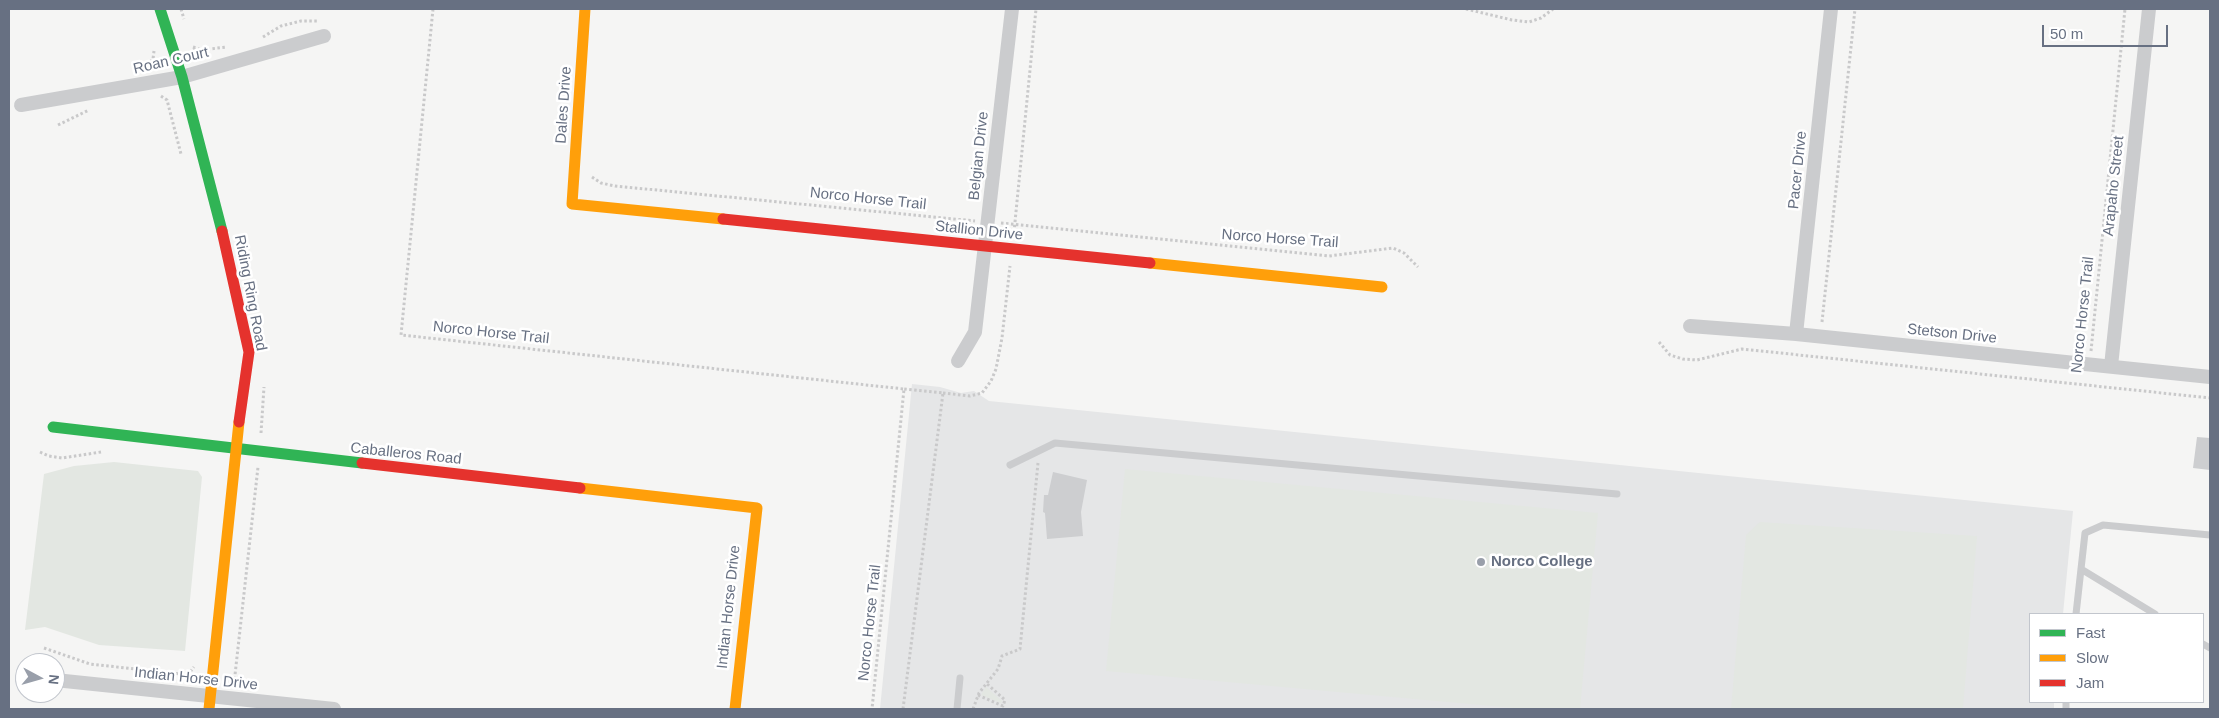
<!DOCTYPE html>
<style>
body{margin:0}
#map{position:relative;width:2219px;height:718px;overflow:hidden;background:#f5f5f4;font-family:Helvetica,sans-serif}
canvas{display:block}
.frame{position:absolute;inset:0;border:10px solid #677082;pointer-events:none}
.legend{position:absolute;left:2029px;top:613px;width:175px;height:90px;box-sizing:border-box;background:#fff;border:1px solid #c2c6cd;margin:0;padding:6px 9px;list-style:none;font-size:15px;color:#677082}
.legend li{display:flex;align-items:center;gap:10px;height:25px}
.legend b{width:25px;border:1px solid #c2c6cd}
.north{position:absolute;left:15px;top:653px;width:50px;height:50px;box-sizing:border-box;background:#fff;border:1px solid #c2c6cd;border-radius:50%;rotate:96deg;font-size:14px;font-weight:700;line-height:20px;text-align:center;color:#677082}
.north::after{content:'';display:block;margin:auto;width:18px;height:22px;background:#999faa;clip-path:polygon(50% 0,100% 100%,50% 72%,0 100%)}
.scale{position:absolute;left:2042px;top:25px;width:126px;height:22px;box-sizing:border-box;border:2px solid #677082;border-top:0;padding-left:6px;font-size:15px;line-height:18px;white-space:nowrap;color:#677082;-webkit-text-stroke:4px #fff;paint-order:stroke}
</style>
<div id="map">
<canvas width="2219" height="718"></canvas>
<div class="frame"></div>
<ul class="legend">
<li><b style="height:6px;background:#30b455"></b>Fast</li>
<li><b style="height:6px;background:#ff9f0a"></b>Slow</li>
<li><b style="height:6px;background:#e5322d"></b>Jam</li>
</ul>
<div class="north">N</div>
<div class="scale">50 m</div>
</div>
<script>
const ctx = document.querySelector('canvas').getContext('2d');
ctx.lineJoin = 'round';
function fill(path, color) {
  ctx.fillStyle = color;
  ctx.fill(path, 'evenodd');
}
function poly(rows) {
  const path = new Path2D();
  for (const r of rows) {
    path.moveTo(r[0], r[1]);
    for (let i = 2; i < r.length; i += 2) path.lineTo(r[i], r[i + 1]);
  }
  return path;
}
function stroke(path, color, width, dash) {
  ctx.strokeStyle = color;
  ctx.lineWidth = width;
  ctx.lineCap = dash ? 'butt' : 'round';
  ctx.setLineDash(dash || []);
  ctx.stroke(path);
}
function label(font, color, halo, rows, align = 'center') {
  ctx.font = font + ' Helvetica,sans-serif';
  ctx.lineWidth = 5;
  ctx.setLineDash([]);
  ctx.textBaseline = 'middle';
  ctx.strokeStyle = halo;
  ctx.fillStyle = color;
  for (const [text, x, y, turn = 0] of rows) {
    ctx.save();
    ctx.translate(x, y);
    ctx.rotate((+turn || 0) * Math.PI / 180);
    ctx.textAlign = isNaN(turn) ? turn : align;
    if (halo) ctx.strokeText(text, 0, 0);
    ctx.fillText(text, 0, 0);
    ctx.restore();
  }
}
fill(poly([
 [912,384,940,387,961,393,974,391,989,401,2073,511,2063,614,2030,614,2030,702,2054,702,2054,709,880,709]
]), '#e5e6e7');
fill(poly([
 [114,462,198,471,202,477,185,651,99,645,45,627,25,630,44,474,74,466],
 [1125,469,1598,513,1580,709,1525,709,1106,671],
 [1760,522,1977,536,1963,709,1731,709,1746,535],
 [986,687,1002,701,1001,703,981,695]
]), '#e3e7e2');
fill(poly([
 [2197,437,2210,438,2210,470,2193,468],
 [1053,472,1087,480,1081,512,1083,536,1047,539,1045,513,1043,512,1044,495,1048,495]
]), '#cdced0');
stroke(poly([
 [181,9,184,19],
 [433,9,401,335,904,389,872,709],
 [1466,9,1512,20,1529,22,1541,18,1553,9],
 [263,37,281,26,301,21,318,21],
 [193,47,202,50,226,47],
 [194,48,197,59],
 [147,66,153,59,154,51],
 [161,96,167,100,181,154],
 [58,125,89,110],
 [592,177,601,183,615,186,975,221],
 [1001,223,1329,256,1393,248,1404,253,1418,267],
 [1014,232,1036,9],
 [1822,322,1855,9],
 [1659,342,1670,355,1683,359,1697,360,1742,349,2210,398],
 [2091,351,2125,9],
 [943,393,970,396,982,393,991,381,996,369,1002,338,1010,266],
 [261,433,264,387],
 [40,452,49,456,62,458,101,452],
 [44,648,90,664,181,674,190,672,194,667],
 [234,684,258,467],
 [978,695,1003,706,1005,700,986,683],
 [903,709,943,393,904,389],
 [973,709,979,693,998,669,1002,656,1020,649,1038,463]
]), '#c9c9ca', 3, [2.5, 2.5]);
stroke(poly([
 [1010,465,1055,443,1617,494],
 [2081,569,2155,614],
 [2076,614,2085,533,2103,525,2210,535],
 [2203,644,2210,648],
 [957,709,960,678],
 [2066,709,2066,702]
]), '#cbccce', 7);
stroke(poly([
 [21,105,182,77,324,36],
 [1690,326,1796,334,2210,377],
 [1796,334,1831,9],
 [958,361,975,332,1012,9],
 [2111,366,2149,9],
 [55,680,334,709]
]), '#cbccce', 14);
stroke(poly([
 [160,9,182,77,222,231],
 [53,427,362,463]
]), '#30b455', 11);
stroke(poly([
 [585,9,572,204,723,219],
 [1150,263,1382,287],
 [580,488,757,508,735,709],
 [209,709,239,422]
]), '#ff9f0a', 11);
stroke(poly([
 [723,219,1150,263],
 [222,231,249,352,239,422],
 [362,463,580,488]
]), '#e5322d', 11);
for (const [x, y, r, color] of [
 [1481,562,5,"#999faa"]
]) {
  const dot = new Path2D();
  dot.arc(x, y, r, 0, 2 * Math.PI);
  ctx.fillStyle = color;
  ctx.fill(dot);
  stroke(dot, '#fff', 2);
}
label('15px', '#677082', '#fff', [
 ["Roan Court",171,61,-13],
 ["Dales Drive",564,105,-86],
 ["Belgian Drive",979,156,-84],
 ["Pacer Drive",1798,170,-84],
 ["Arapaho Street",2114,186,-84],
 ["Norco Horse Trail",868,199,6],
 ["Stallion Drive",979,231,6],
 ["Norco Horse Trail",1280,239,4],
 ["Riding Ring Road",250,293,79],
 ["Norco Horse Trail",2083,315,-84],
 ["Norco Horse Trail",491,333,6],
 ["Stetson Drive",1952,334,6],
 ["Caballeros Road",406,454,6],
 ["Indian Horse Drive",729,607,-84],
 ["Norco Horse Trail",870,623,-84],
 ["Indian Horse Drive",196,679,6]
]);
label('bold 15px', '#677082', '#fff', [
 ["Norco College",1491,562]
], 'left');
</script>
